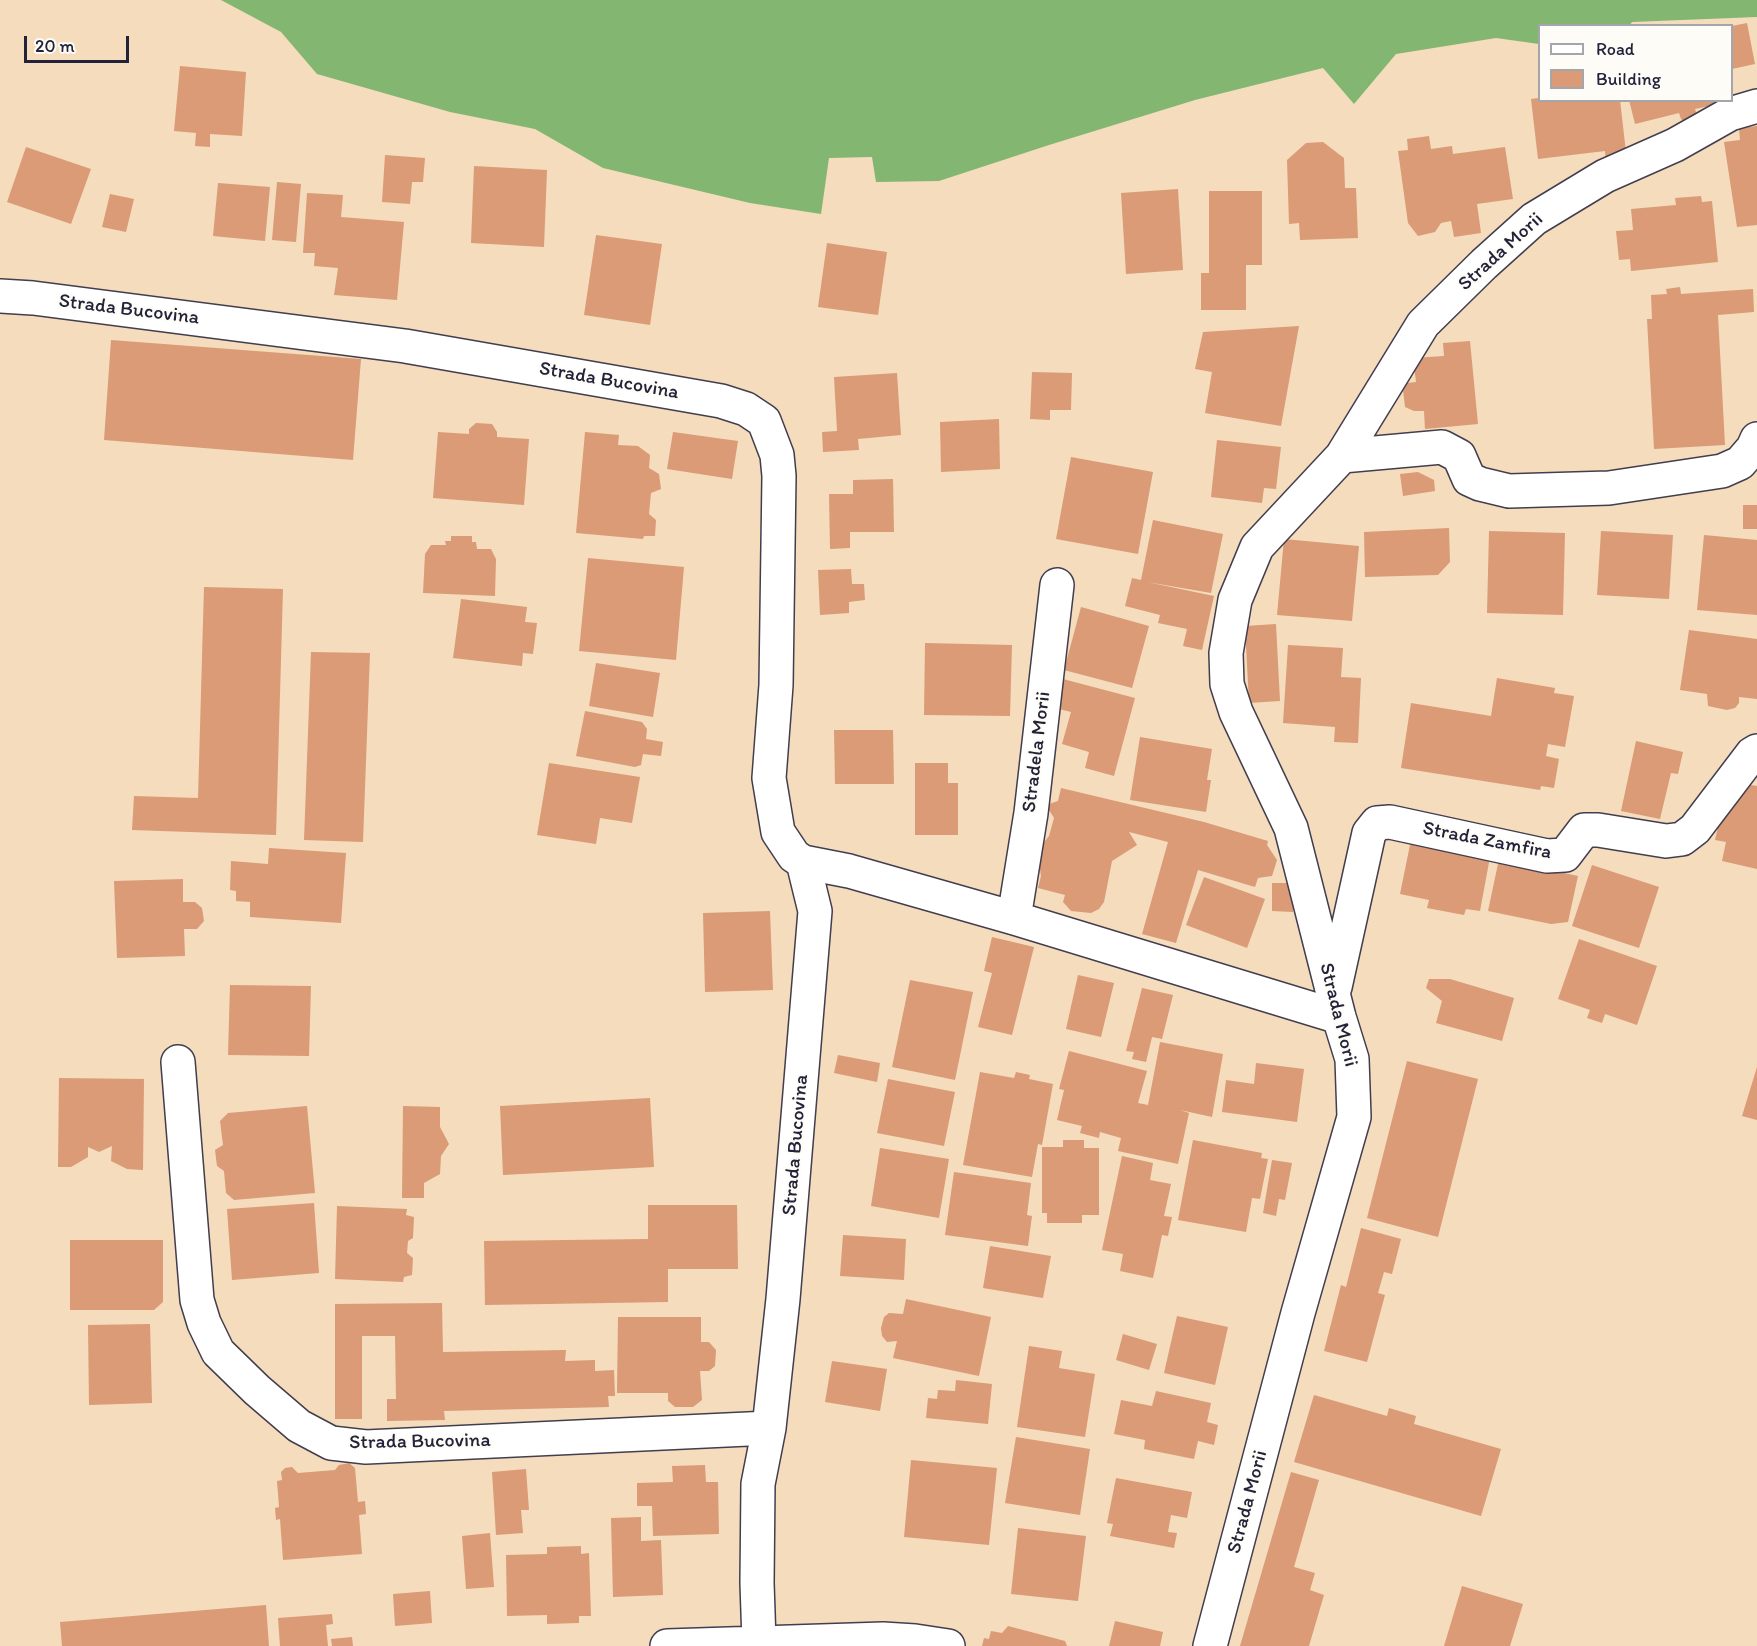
<!DOCTYPE html>
<style>
body{margin:0}
#map{position:relative;width:1757px;height:1646px;overflow:hidden;background:#f4dcbd;font-family:Itim,sans-serif}
canvas{display:block}
.legend{position:absolute;left:1538px;top:24px;width:195px;height:78px;box-sizing:border-box;background:#fdfcf7;border:2px solid #a5a5ac;margin:0;padding:8px 10px;list-style:none;font-size:18px;color:#22223b}
.legend li{display:flex;align-items:center;gap:12px;height:30px}
.legend b{width:30px;border:2px solid #a5a5ac}
.scale{position:absolute;left:24px;top:36px;width:105px;height:27px;box-sizing:border-box;border:3px solid #22223b;border-top:0;padding-left:8px;font-size:18px;line-height:21px;white-space:nowrap;color:#22223b;-webkit-text-stroke:4px #fdfcf7;paint-order:stroke}
</style>
<div id="map">
<canvas width="1757" height="1646"></canvas>
<ul class="legend">
<li><b style="height:8px;background:#fff"></b>Road</li>
<li><b style="height:16px;background:#da9b76"></b>Building</li>
</ul>
<div class="scale">20 m</div>
</div>
<script>
const ctx = document.querySelector('canvas').getContext('2d');
ctx.lineJoin = 'round';
function fill(path, color) {
  ctx.fillStyle = color;
  ctx.fill(path, 'evenodd');
}
function poly(rows) {
  const path = new Path2D();
  for (const r of rows) {
    path.moveTo(r[0], r[1]);
    for (let i = 2; i < r.length; i += 2) path.lineTo(r[i], r[i + 1]);
  }
  return path;
}
function stroke(path, color, width, dash) {
  ctx.strokeStyle = color;
  ctx.lineWidth = width;
  ctx.lineCap = dash ? 'butt' : 'round';
  ctx.setLineDash(dash || []);
  ctx.stroke(path);
}
function label(font, color, halo, rows, align = 'center') {
  ctx.font = font + ' Itim,sans-serif';
  ctx.lineWidth = 4.5;
  ctx.setLineDash([]);
  ctx.textBaseline = 'middle';
  ctx.strokeStyle = halo;
  ctx.fillStyle = color;
  for (const [text, x, y, turn = 0] of rows) {
    ctx.save();
    ctx.translate(x, y);
    ctx.rotate((+turn || 0) * Math.PI / 180);
    ctx.textAlign = isNaN(turn) ? turn : align;
    if (halo) ctx.strokeText(text, 0, 0);
    ctx.fillText(text, 0, 0);
    ctx.restore();
  }
}
fill(poly([
 [221,0,1757,0,1757,17,1632,22,1629,26,1540,26,1539,44,1496,38,1396,54,1354,104,1323,68,1195,100,1049,145,939,181,876,182,872,157,829,158,821,214,750,203,603,168,535,129,450,112,317,74,281,32]
]), '#83b670');
fill(poly([
 [1747,23,1755,64,1732,69,1732,26],
 [180,66,246,72,242,136,210,134,210,147,195,146,196,133,174,131],
 [1539,98,1539,100,1620,100,1627,161,1606,163,1605,151,1538,159,1531,99],
 [1629,100,1713,100,1714,105,1695,109,1697,115,1686,123,1681,119,1679,113,1635,124],
 [1757,126,1757,225,1737,227,1724,142,1740,140,1739,128],
 [1429,136,1431,149,1452,146,1453,154,1505,147,1513,199,1477,204,1481,233,1454,237,1451,221,1441,223,1435,232,1418,236,1408,223,1398,151,1408,150,1407,139],
 [1323,142,1344,158,1345,188,1356,188,1358,238,1300,240,1299,223,1289,224,1287,160,1306,143],
 [26,147,91,169,71,224,7,202],
 [385,155,425,158,423,182,412,182,410,204,382,202],
 [474,166,547,170,544,247,471,243],
 [277,182,301,184,296,242,272,240],
 [218,183,270,187,265,241,213,236],
 [1178,189,1183,270,1126,274,1121,193],
 [1209,191,1262,191,1262,265,1246,265,1246,310,1201,310,1201,273,1209,273],
 [307,193,343,195,341,217,404,222,397,300,334,295,338,268,314,266,315,253,303,253],
 [110,194,134,199,126,232,102,227],
 [1701,196,1702,202,1712,201,1718,262,1631,271,1630,259,1619,260,1616,231,1633,230,1631,209,1676,205,1675,198],
 [596,235,662,244,650,325,584,315],
 [827,243,887,252,878,315,818,307],
 [1680,287,1681,294,1753,289,1754,312,1718,315,1725,445,1654,449,1647,319,1652,319,1651,295,1667,294,1666,289],
 [1299,326,1281,426,1205,413,1212,372,1195,369,1203,332],
 [111,340,361,359,353,460,104,440],
 [1470,341,1478,424,1425,429,1424,411,1414,411,1405,407,1403,390,1407,383,1416,382,1413,358,1444,356,1443,343],
 [1032,372,1072,373,1071,410,1050,410,1050,420,1030,419],
 [897,373,901,435,858,439,859,450,823,452,822,432,837,431,834,377],
 [999,419,1000,469,941,472,940,422],
 [476,423,492,424,497,432,497,437,529,439,524,505,433,498,438,432,469,434,469,429],
 [585,432,619,435,618,445,638,446,650,455,649,468,659,474,661,489,651,493,649,514,656,520,655,536,644,536,643,539,576,533],
 [673,432,738,441,732,479,667,469],
 [1217,440,1281,447,1276,489,1264,488,1262,503,1211,497],
 [1071,457,1153,472,1138,554,1056,539],
 [1418,472,1434,480,1435,491,1403,496,1400,474],
 [893,479,894,532,850,532,850,548,830,549,829,494,853,494,853,480],
 [1743,505,1757,505,1757,529,1743,529],
 [1153,520,1223,534,1211,593,1147,582,1214,596,1202,650,1183,646,1187,629,1158,623,1160,615,1125,606,1132,578,1141,580],
 [1449,528,1450,562,1438,575,1365,577,1364,532],
 [1489,531,1565,533,1563,615,1487,613],
 [1601,531,1673,535,1669,599,1597,595],
 [1704,535,1757,540,1757,615,1697,610],
 [451,536,472,536,472,542,476,542,477,549,491,549,496,559,495,596,423,593,425,554,431,545,446,545,445,541,451,541],
 [1284,539,1359,546,1352,621,1277,615],
 [588,558,684,567,676,660,579,651],
 [851,569,852,584,864,584,865,600,849,602,849,613,820,615,818,570],
 [204,587,283,589,276,835,132,830,134,796,198,798],
 [461,599,527,607,525,622,537,623,533,654,523,653,522,666,453,658],
 [1081,607,1149,626,1132,688,1064,670],
 [1276,624,1280,701,1249,703,1245,626],
 [1689,630,1757,639,1757,699,1739,697,1739,703,1735,708,1727,710,1708,706,1707,694,1680,690],
 [925,643,1012,645,1010,716,924,715],
 [1288,645,1343,648,1341,677,1361,678,1358,743,1334,742,1335,727,1283,723],
 [311,652,370,653,363,842,304,840],
 [596,663,660,673,653,717,589,706],
 [1497,678,1555,688,1554,693,1574,696,1565,747,1548,744,1546,756,1559,759,1554,788,1541,786,1540,790,1401,768,1411,703,1491,716],
 [1063,679,1135,698,1114,776,1085,768,1089,752,1062,744,1071,712,1055,708],
 [585,711,642,722,647,729,646,739,663,742,661,756,643,754,641,765,635,767,576,756],
 [834,730,893,730,894,784,835,784],
 [1140,737,1212,749,1207,780,1211,780,1206,812,1130,800],
 [1636,741,1683,752,1678,774,1671,773,1660,819,1621,811],
 [549,763,640,777,632,823,600,818,596,844,537,835],
 [915,763,948,763,948,783,958,783,958,835,915,835],
 [1739,783,1757,786,1757,869,1722,861,1726,842,1715,840,1723,805,1733,807],
 [1061,788,1204,822,1268,841,1267,845,1277,860,1272,876,1258,878,1255,887,1198,870,1176,943,1142,934,1168,842,1129,832,1137,845,1112,861,1104,902,1099,909,1091,913,1071,911,1063,902,1065,895,1038,888,1041,876,1037,851,1049,836,1054,818,1046,805,1058,801],
 [1411,840,1490,857,1480,911,1466,909,1464,915,1427,908,1429,900,1400,894],
 [269,848,346,853,341,923,250,917,250,902,236,901,236,891,230,890,231,861,268,864],
 [1499,859,1578,876,1568,922,1551,924,1488,911],
 [1592,865,1659,887,1639,948,1572,926],
 [1204,877,1265,899,1247,948,1186,925],
 [183,879,183,902,195,902,202,908,204,921,197,929,184,929,185,956,117,958,114,881],
 [1272,883,1293,883,1293,912,1272,911],
 [770,911,773,990,705,992,703,913],
 [992,937,1034,947,1012,1035,978,1027,992,973,984,971],
 [1579,939,1657,966,1637,1025,1605,1014,1602,1023,1587,1018,1590,1010,1558,999],
 [1078,975,1114,983,1101,1037,1066,1029],
 [1429,979,1450,979,1514,998,1502,1041,1436,1023,1442,1001,1426,988],
 [910,980,973,992,955,1080,892,1067],
 [230,985,311,986,309,1056,228,1055],
 [1142,988,1173,995,1162,1039,1152,1037,1146,1062,1132,1059,1134,1052,1126,1051],
 [1160,1042,1223,1054,1212,1117,1180,1110,1189,1113,1178,1164,1118,1151,1121,1138,1100,1132,1099,1138,1080,1133,1082,1126,1057,1120,1064,1090,1059,1089,1069,1051,1147,1071,1138,1103,1148,1105],
 [838,1055,880,1063,877,1082,834,1073],
 [1407,1061,1478,1079,1438,1237,1367,1218],
 [1256,1063,1304,1069,1297,1122,1222,1112,1226,1080,1254,1084],
 [1757,1067,1757,1120,1742,1116],
 [980,1072,1014,1078,1016,1072,1030,1075,1029,1079,1053,1084,1042,1145,1038,1144,1032,1177,963,1165],
 [59,1078,144,1079,143,1170,127,1169,111,1161,112,1146,99,1152,88,1147,88,1157,71,1167,58,1167],
 [888,1079,955,1092,944,1146,877,1133],
 [650,1098,654,1167,503,1175,500,1106],
 [307,1106,315,1193,234,1200,226,1193,224,1171,217,1166,215,1150,223,1145,220,1121,228,1113],
 [403,1106,440,1107,440,1127,449,1144,441,1156,440,1174,424,1183,424,1198,402,1198],
 [1063,1140,1084,1140,1084,1148,1099,1148,1099,1215,1082,1215,1082,1223,1047,1223,1047,1213,1042,1213,1042,1147,1063,1147],
 [1193,1140,1262,1153,1261,1158,1268,1159,1260,1199,1252,1198,1246,1232,1178,1220],
 [880,1148,949,1159,939,1218,871,1206],
 [1122,1156,1153,1163,1150,1180,1171,1184,1164,1216,1172,1217,1168,1236,1162,1235,1153,1278,1120,1271,1123,1254,1102,1250],
 [1272,1160,1292,1163,1285,1200,1279,1199,1276,1216,1263,1213],
 [954,1172,1031,1183,1027,1215,1032,1216,1028,1246,945,1235],
 [314,1203,319,1273,232,1280,227,1209],
 [648,1205,737,1205,738,1269,668,1269,668,1302,485,1305,484,1241,648,1239],
 [337,1206,407,1209,406,1215,414,1217,413,1238,408,1241,407,1253,413,1258,412,1275,404,1277,403,1282,335,1279],
 [1361,1228,1401,1239,1392,1274,1384,1272,1378,1293,1385,1295,1367,1362,1324,1351,1341,1285,1346,1287],
 [843,1235,906,1239,904,1280,840,1276],
 [70,1240,163,1240,163,1302,154,1310,70,1310],
 [990,1246,1051,1256,1043,1298,983,1288],
 [906,1299,991,1317,979,1376,893,1358,897,1341,887,1342,882,1336,881,1328,884,1317,889,1313,903,1314],
 [442,1303,443,1352,566,1350,565,1361,595,1360,595,1371,614,1370,615,1396,608,1396,609,1407,444,1411,445,1420,387,1421,387,1399,396,1399,395,1336,362,1336,362,1419,335,1419,335,1304],
 [1177,1316,1228,1327,1215,1385,1164,1373],
 [618,1317,701,1317,701,1342,709,1342,716,1350,715,1366,709,1371,700,1371,702,1400,693,1407,675,1407,668,1401,668,1393,617,1393],
 [150,1324,152,1403,89,1405,88,1325],
 [1123,1334,1157,1344,1149,1370,1116,1360],
 [1029,1346,1062,1351,1059,1368,1095,1374,1085,1437,1017,1427],
 [832,1361,887,1369,880,1411,825,1402],
 [956,1380,992,1384,988,1424,926,1418,928,1398,937,1399,938,1390,955,1391],
 [1156,1391,1211,1403,1207,1422,1218,1425,1214,1445,1198,1441,1194,1459,1144,1449,1145,1440,1114,1434,1121,1400,1152,1406],
 [1314,1395,1387,1416,1389,1408,1416,1416,1414,1424,1501,1449,1481,1516,1294,1462],
 [1016,1437,1090,1449,1080,1515,1005,1503],
 [911,1460,997,1468,989,1545,904,1537],
 [349,1463,355,1468,358,1502,365,1501,366,1514,359,1515,362,1554,283,1560,280,1519,276,1520,275,1508,279,1507,277,1481,282,1480,281,1472,285,1468,292,1467,298,1473,335,1470,339,1465],
 [705,1465,706,1482,718,1482,719,1534,653,1536,652,1506,637,1506,637,1483,673,1482,672,1466],
 [526,1469,529,1510,521,1510,523,1533,496,1535,492,1472],
 [1291,1472,1319,1480,1294,1567,1315,1573,1310,1590,1324,1595,1309,1646,1240,1646],
 [1116,1478,1192,1492,1187,1518,1171,1515,1168,1532,1177,1533,1174,1548,1110,1536,1113,1524,1107,1523],
 [641,1517,641,1541,661,1540,663,1595,613,1597,611,1518],
 [1018,1528,1086,1536,1078,1601,1011,1594],
 [490,1533,494,1587,466,1589,462,1536],
 [581,1546,581,1554,589,1553,591,1616,579,1616,579,1623,547,1624,547,1615,507,1616,506,1555,547,1554,547,1547],
 [1462,1586,1523,1604,1510,1646,1444,1646],
 [430,1591,432,1623,395,1626,393,1594],
 [266,1605,269,1646,62,1646,60,1622],
 [332,1614,333,1624,326,1625,328,1646,280,1646,278,1618],
 [1115,1621,1163,1632,1160,1646,1109,1646],
 [1008,1626,1065,1641,1067,1646,982,1646,984,1638,989,1639,991,1631,1002,1633],
 [352,1637,353,1646,332,1646,331,1639]
]), '#da9b76');
const minor = poly([
 [0,296,33,298,405,346,721,401,746,409,764,421,777,455,779,476,776,685,769,778,778,832,794,856,803,862,849,871,1014,918,1339,1017],
 [1342,456,1442,447,1459,456,1469,479,1480,484,1509,491,1609,488,1722,471,1740,463,1753,448,1757,439],
 [1014,918,1031,813,1057,585],
 [1335,987,1369,833,1377,823,1390,822,1547,856,1565,855,1584,830,1598,830,1666,841,1682,839,1695,829,1752,754,1757,751],
 [178,1062,197,1300,204,1323,218,1352,257,1390,299,1426,331,1443,366,1447,769,1428,783,1299,815,911,803,862],
 [759,1642,757,1583,758,1484,769,1428],
 [667,1646,883,1639,915,1641,948,1646],
 [1210,1646,1298,1313,1354,1117,1352,1059,1339,1017,1291,828,1236,712,1227,684,1226,653,1235,600,1257,547,1342,456,1423,324,1484,264,1534,219,1605,176,1675,145,1730,114,1757,106]
]);
stroke(minor, '#423e4e', 36);
stroke(minor, '#fff', 33);
label('20px', '#22223b', '#fdfcf7', [
 ["Strada Morii",1501,252,-42],
 ["Strada Bucovina",129,310,7],
 ["Strada Bucovina",609,381,10],
 ["Stradela Morii",1037,752,-83],
 ["Strada Zamfira",1487,841,11],
 ["Strada Morii",1338,1015,76],
 ["Strada Bucovina",796,1145,-85],
 ["Strada Bucovina",420,1442,-1],
 ["Strada Morii",1248,1502,-75]
]);
</script>
